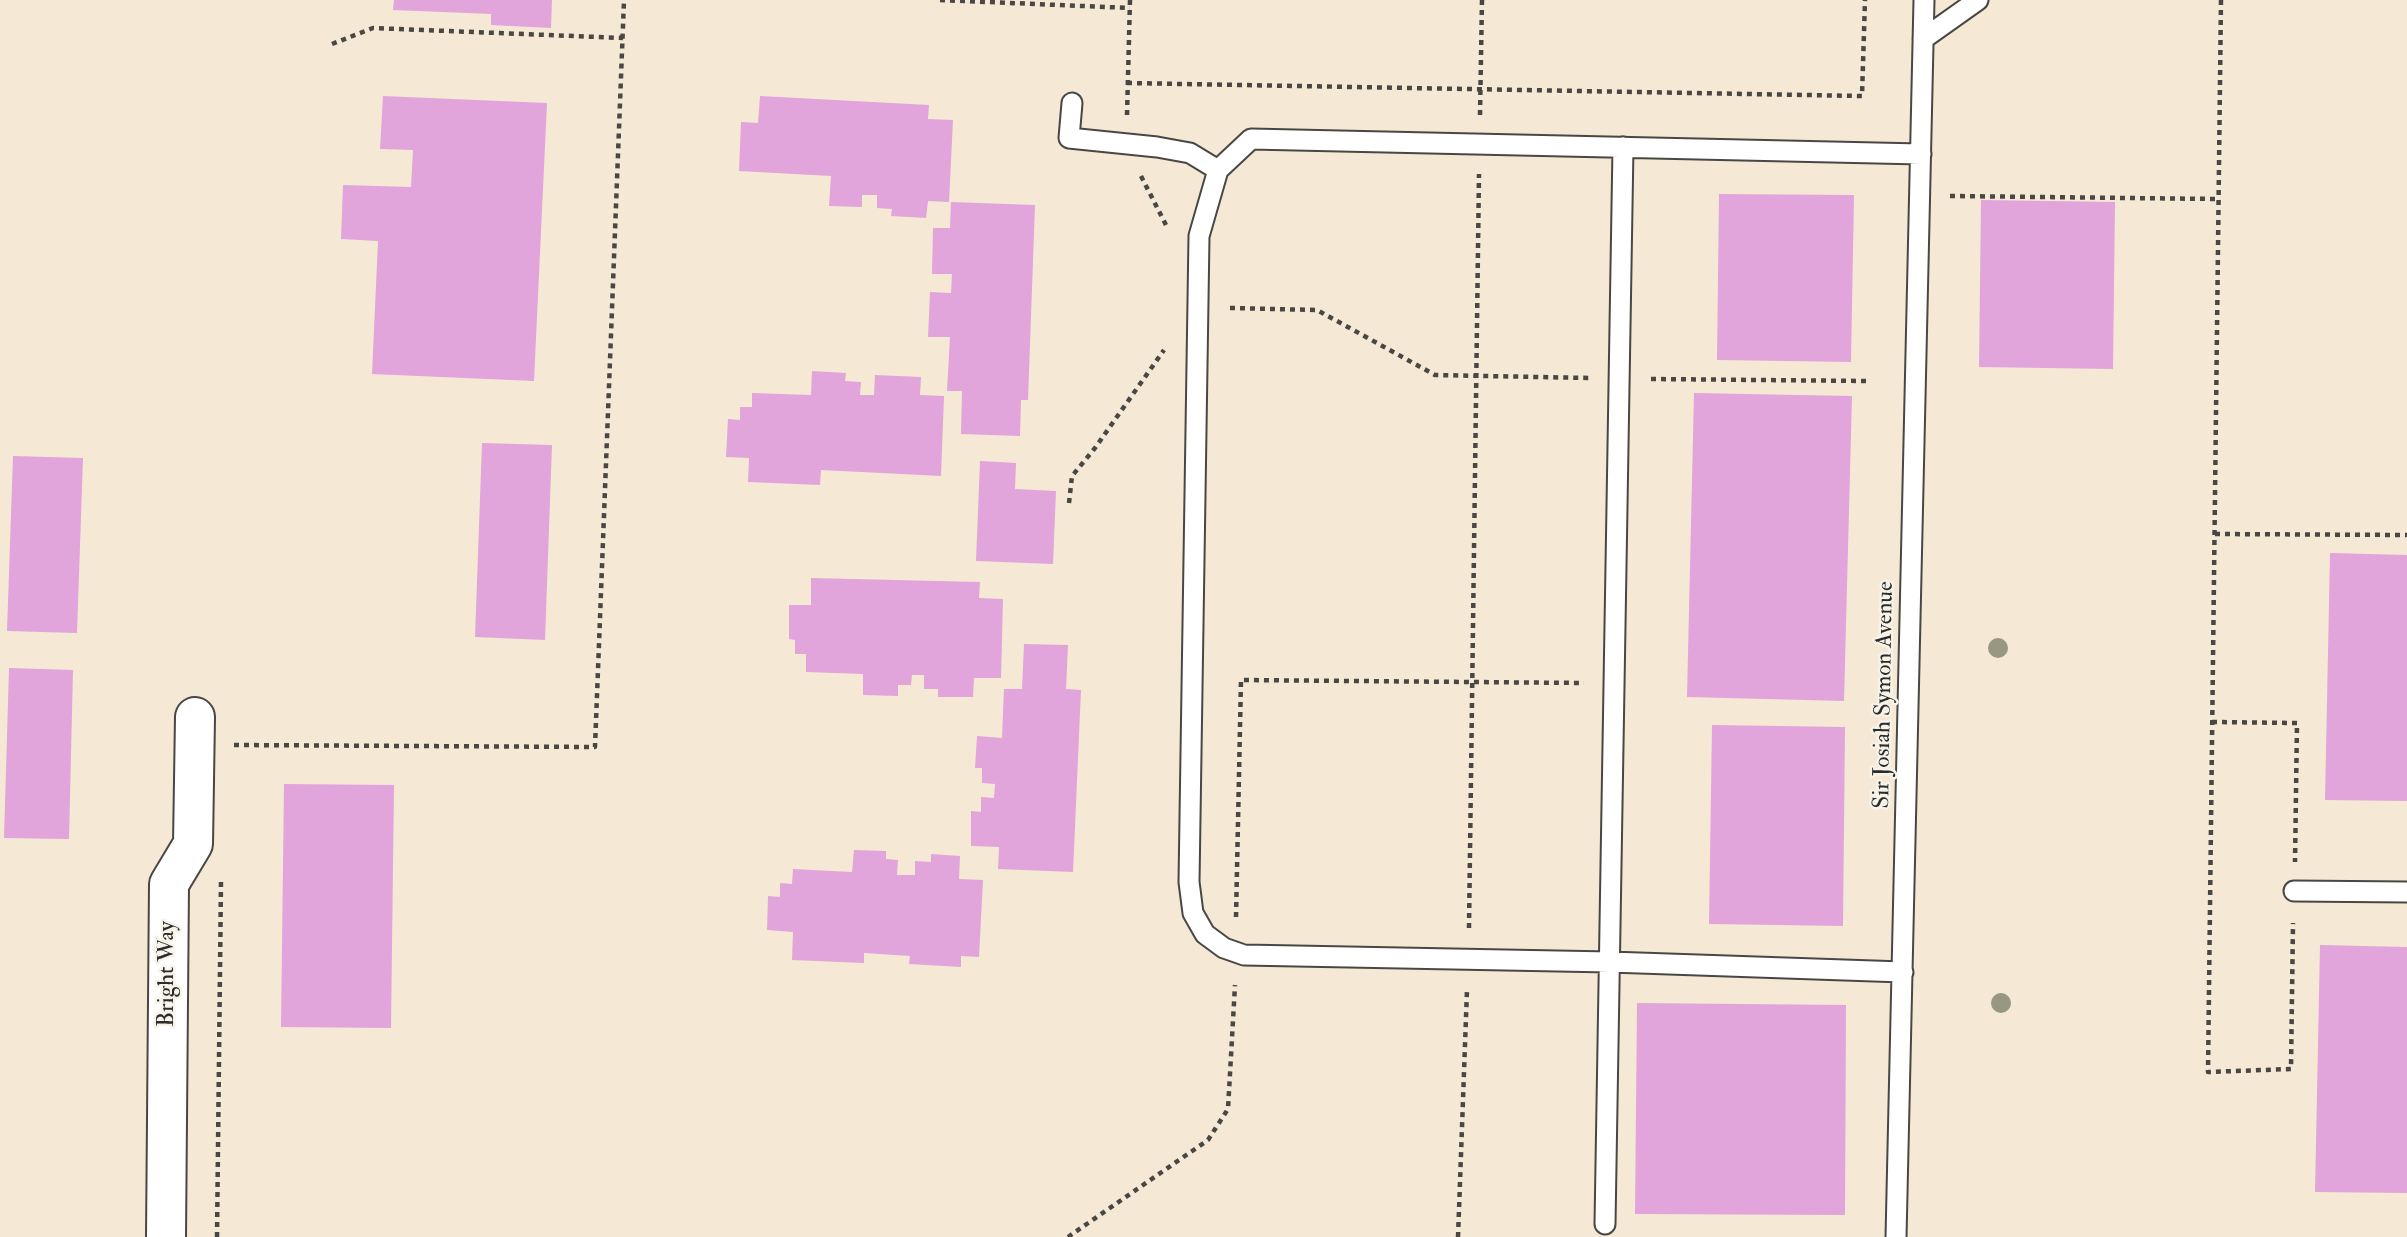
<!DOCTYPE html>
<style>
body{margin:0}
canvas{display:block;background:#f5e8d4}
</style>
<canvas width="2407" height="1237"></canvas>
<script>
const ctx = document.querySelector('canvas').getContext('2d');
ctx.lineJoin = 'round';
function fill(path, color) {
  ctx.fillStyle = color;
  ctx.fill(path, 'evenodd');
}
function poly(rows) {
  const path = new Path2D();
  for (const r of rows) {
    path.moveTo(r[0], r[1]);
    for (let i = 2; i < r.length; i += 2) path.lineTo(r[i], r[i + 1]);
  }
  return path;
}
function stroke(path, color, width, dash) {
  ctx.strokeStyle = color;
  ctx.lineWidth = width;
  ctx.lineCap = dash ? 'butt' : 'round';
  ctx.setLineDash(dash || []);
  ctx.stroke(path);
}
function label(font, color, halo, rows, align = 'center') {
  ctx.font = font + ' "IM FELL Double Pica",serif';
  ctx.lineWidth = 5;
  ctx.setLineDash([]);
  ctx.textBaseline = 'middle';
  ctx.strokeStyle = halo;
  ctx.fillStyle = color;
  for (const [text, x, y, turn = 0] of rows) {
    ctx.save();
    ctx.translate(x, y);
    ctx.rotate((+turn || 0) * Math.PI / 180);
    ctx.textAlign = isNaN(turn) ? turn : align;
    if (halo) ctx.strokeText(text, 0, 0);
    ctx.fillText(text, 0, 0);
    ctx.restore();
  }
}
fill(poly([
 [394,0,552,0,551,28,491,25,491,14,393,10],
 [383,96,547,103,534,381,372,374,378,241,341,239,343,185,411,187,413,150,380,149],
 [760,96,929,105,928,119,953,120,949,202,928,201,926,218,891,216,892,209,877,208,877,195,862,195,862,207,829,206,831,176,739,171,741,122,758,123],
 [1719,194,1854,195,1851,362,1717,360],
 [1981,200,2115,202,2113,369,1979,367],
 [951,202,1035,205,1028,400,1021,400,1020,436,961,434,962,391,947,391,950,337,928,337,930,292,951,293,952,274,932,274,933,228,950,228],
 [812,371,846,373,845,381,861,382,860,395,874,395,875,375,921,377,920,395,944,396,941,476,821,470,820,485,748,482,749,458,726,457,728,419,740,420,740,407,752,407,752,393,811,395],
 [1694,393,1852,396,1844,701,1687,697],
 [482,443,552,445,545,640,475,637],
 [13,456,83,458,77,633,7,631],
 [980,461,1016,463,1015,489,1056,491,1053,564,976,561],
 [2330,553,2407,555,2407,801,2325,800],
 [811,578,980,582,979,598,1003,599,1001,678,974,678,973,697,938,697,938,689,924,689,924,675,912,675,911,685,898,685,898,696,863,695,863,674,806,672,806,654,795,654,795,640,789,639,789,605,811,605],
 [1024,644,1068,645,1066,689,1081,690,1073,872,998,869,999,847,971,846,971,811,981,812,981,797,994,798,995,784,982,783,982,768,975,768,977,736,1002,738,1004,689,1022,689],
 [9,668,73,670,69,839,4,838],
 [1712,725,1845,727,1843,926,1709,924],
 [284,784,394,785,391,1028,281,1027],
 [854,850,886,851,886,859,898,860,897,875,915,875,915,861,931,862,931,854,960,856,959,879,983,880,979,957,961,956,961,967,909,964,910,956,864,953,864,963,792,960,793,932,767,930,768,896,780,897,780,883,792,884,793,869,852,872],
 [2320,945,2407,947,2407,1193,2315,1192],
 [1637,1003,1846,1005,1845,1215,1635,1214]
]), '#e1a5dc');
const service = poly([
 [1923,39,1978,0],
 [1072,103,1069,138,1157,147,1190,153,1218,170],
 [2294,891,2407,892],
 [1903,972,1610,962,1244,955,1224,948,1205,934,1193,913,1189,882,1199,236,1218,170,1251,139,1921,154],
 [1605,1224,1623,147],
 [1896,1237,1924,0]
]);
const minor = poly([
 [166,1237,169,884,193,844,195,717]
]);
stroke(service, '#494744', 23);
stroke(minor, '#494744', 42);
stroke(poly([
 [940,0,1130,8],
 [2221,0,2208,1072,2291,1069,2293,923],
 [332,44,373,28,623,38],
 [1127,83,1862,96,1865,0],
 [1127,115,1130,0],
 [1480,115,1482,0],
 [1141,176,1167,227],
 [1950,196,2218,199],
 [1230,308,1317,310,1435,375,1590,378],
 [1651,379,1867,381],
 [1069,503,1072,476,1095,448,1164,350],
 [2215,534,2407,535],
 [2212,722,2297,723,2295,862],
 [234,745,595,747,624,0],
 [1236,917,1241,680,1584,683],
 [1469,928,1479,174],
 [217,1237,221,881],
 [1068,1237,1208,1140,1228,1109,1235,985],
 [1458,1237,1467,990]
]), '#494744', 4.5, [5, 5]);
stroke(service, '#fff', 19);
stroke(minor, '#fff', 38);
ctx.fillStyle = '#979782';
for (const [x, y] of [
 [1998,648],
 [2001,1003]
]) {
  ctx.beginPath();
  ctx.arc(x, y, 10, 0, 2 * Math.PI);
  ctx.fill();
}
label('23px', '#2b2b2b', '#f7f3e8', [
 ["Sir Josiah Symon Avenue",1885,695,-89],
 ["Bright Way",168,974,-90]
]);
</script>
